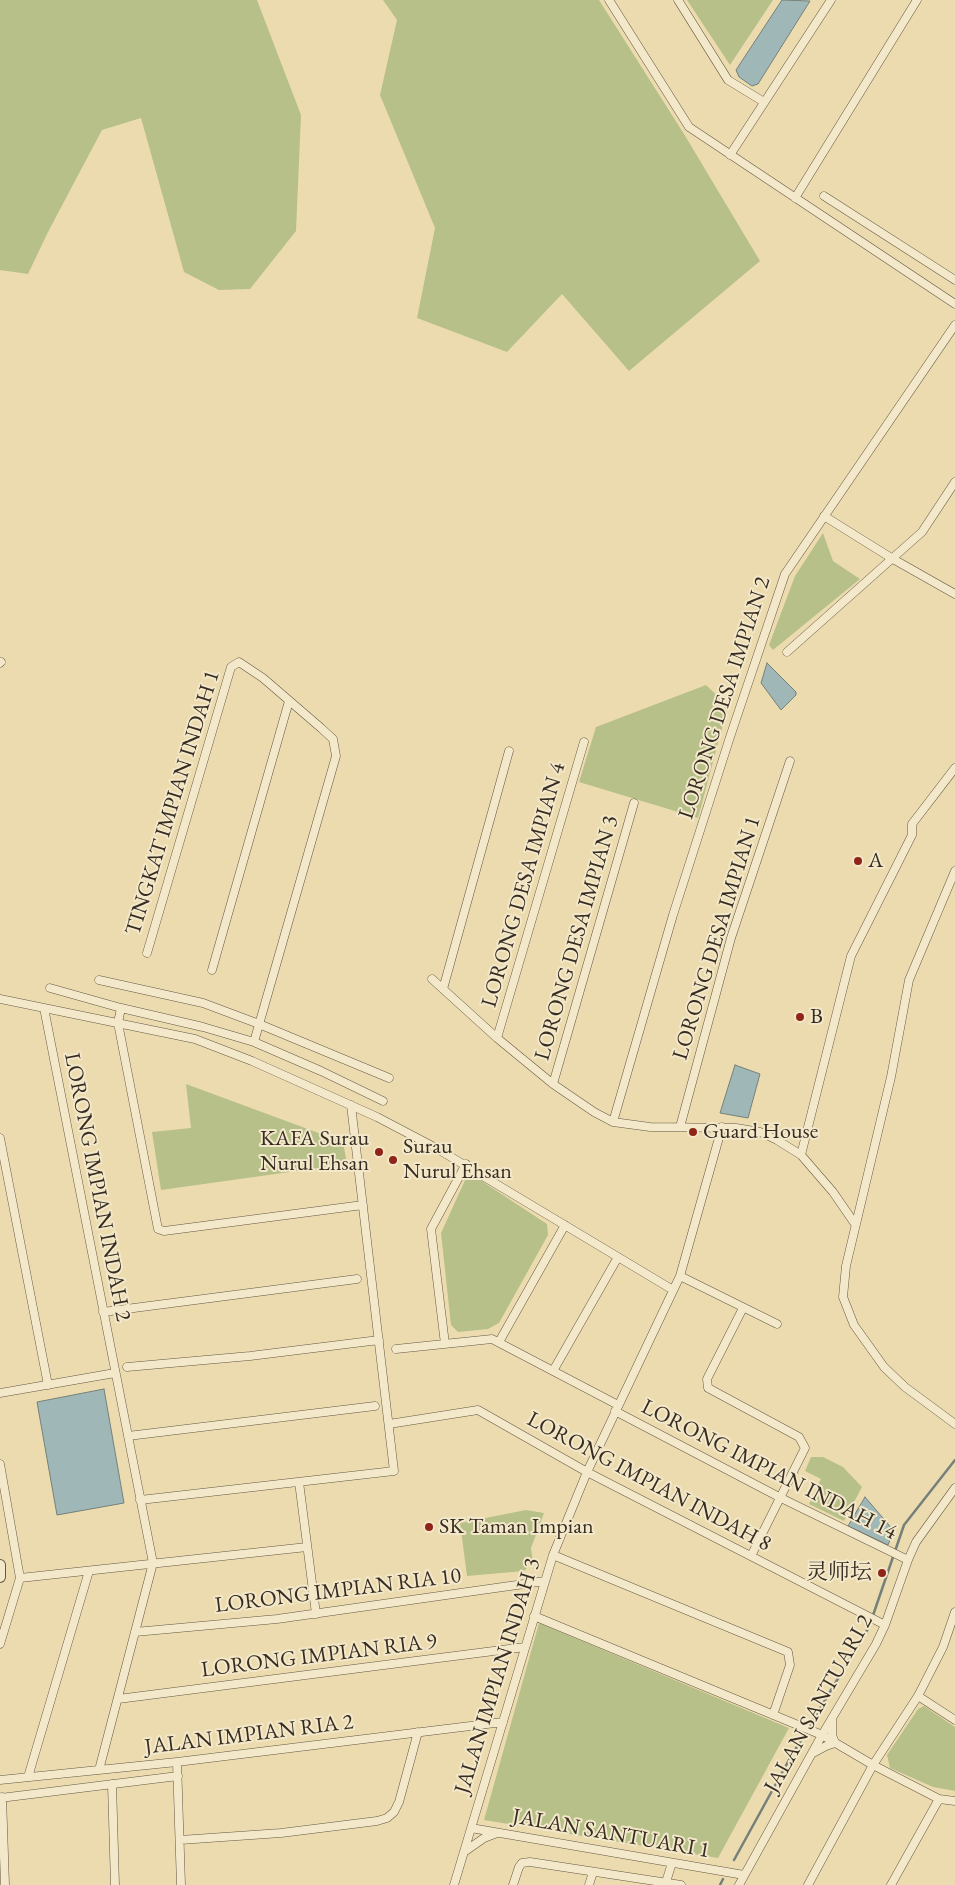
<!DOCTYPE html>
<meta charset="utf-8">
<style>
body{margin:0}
canvas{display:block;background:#ecdbae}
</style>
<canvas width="955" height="1885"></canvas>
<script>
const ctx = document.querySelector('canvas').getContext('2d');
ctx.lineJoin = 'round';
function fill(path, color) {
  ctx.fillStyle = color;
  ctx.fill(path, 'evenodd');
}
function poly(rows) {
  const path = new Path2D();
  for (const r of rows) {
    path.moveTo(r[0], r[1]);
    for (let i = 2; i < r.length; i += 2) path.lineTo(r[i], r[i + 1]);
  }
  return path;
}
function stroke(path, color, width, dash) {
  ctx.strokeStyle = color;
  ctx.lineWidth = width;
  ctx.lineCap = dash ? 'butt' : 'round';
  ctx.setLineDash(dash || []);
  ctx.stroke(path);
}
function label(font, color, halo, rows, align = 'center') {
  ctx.font = font + ' "EB Garamond","Noto Serif SC",serif';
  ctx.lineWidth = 4;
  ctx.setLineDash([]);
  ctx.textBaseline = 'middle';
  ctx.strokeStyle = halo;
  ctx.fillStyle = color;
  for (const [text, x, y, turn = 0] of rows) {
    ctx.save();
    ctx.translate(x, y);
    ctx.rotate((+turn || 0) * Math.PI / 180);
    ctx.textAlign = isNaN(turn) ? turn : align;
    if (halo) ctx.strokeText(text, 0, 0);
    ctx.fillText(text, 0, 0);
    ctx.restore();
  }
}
fill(poly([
 [0,0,257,0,301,115,296,231,250,289,219,290,184,272,141,118,102,130,48,232,28,274,0,270],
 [383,0,599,0,684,134,760,261,629,371,562,294,507,352,417,318,435,228,380,95,397,20],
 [687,0,773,0,730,65],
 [823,533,833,561,860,579,773,650,769,645,795,576],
 [706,685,728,706,698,818,579,782,596,727],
 [186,1084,343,1142,347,1164,161,1190,152,1132,191,1128],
 [474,1176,547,1224,548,1235,499,1323,488,1329,458,1332,451,1325,441,1233,466,1178],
 [811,1457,823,1457,843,1467,862,1487,844,1521,809,1504,821,1479,805,1471],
 [526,1510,544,1513,531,1548,533,1562,524,1571,467,1576,460,1523],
 [539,1623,789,1728,718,1858,484,1820],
 [924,1706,955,1727,955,1791,933,1787,890,1768,887,1755,918,1709]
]), '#b8c08a');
const water = poly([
 [782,0,810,1,758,84,752,86,739,77,736,70,782,0],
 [767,663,796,692,796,695,781,710,761,683,767,663],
 [735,1065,760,1074,748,1118,720,1113,735,1065],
 [104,1389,124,1503,57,1515,37,1402,104,1389],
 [865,1497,894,1531,888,1545,848,1526,865,1497]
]);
fill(water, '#9fb8b7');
stroke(water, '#75807b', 1);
stroke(poly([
 [734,1860,789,1760,869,1627,904,1525,955,1460],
 [720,1885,723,1879]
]), '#75807b', 2.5);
const minor = poly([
 [609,0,689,127,955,304],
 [678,0,728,80,764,102],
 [730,155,831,0],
 [824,196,955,280],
 [795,198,917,0],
 [824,516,893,559,955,594],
 [787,652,922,532,955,482],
 [0,663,1,662],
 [955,871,909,980,891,1077,846,1266,843,1297,854,1325,884,1367,905,1387,955,1424],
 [147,953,231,667,239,662,263,678,321,728,333,739,336,756,254,1042],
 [212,970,289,701],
 [432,979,497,1038,553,1084,594,1112,613,1122,650,1127,736,1128,760,1132,777,1140,801,1155,833,1192,855,1224],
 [99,980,203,1003,259,1024,389,1078],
 [50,988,121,1008,203,1027,254,1042,321,1071,383,1101],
 [443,989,509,751],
 [0,999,195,1039,252,1061,377,1117,436,1148,673,1290],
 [44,1008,153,1563,99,1770],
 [121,1008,118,1023,158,1229,164,1231,363,1205],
 [497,1038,584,742],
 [553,1084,634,803],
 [613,1122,673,915,730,737,785,574,955,325],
 [680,1127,731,938,790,761],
 [0,1138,48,1385],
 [801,1155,851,956,912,835,912,824,955,768],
 [680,1276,777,1324],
 [743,1308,707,1379,708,1388,799,1437,805,1448,751,1556],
 [103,1312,357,1279],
 [499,1342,565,1225],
 [445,1344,431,1229,466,1164],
 [396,1349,492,1339,618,1405],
 [127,1367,250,1356,379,1340],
 [553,1371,618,1257],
 [0,1393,115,1373],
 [615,1411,781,1498,908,1560],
 [389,1424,478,1410,587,1472,885,1625],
 [128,1436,375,1406],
 [0,1464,20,1578,0,1644],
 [299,1482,316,1614],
 [140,1500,394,1471,351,1105],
 [553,1555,788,1652,790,1665,773,1715],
 [20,1578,307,1547],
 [534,1616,822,1735,873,1765,939,1799,955,1801],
 [135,1632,277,1619,545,1581],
 [918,1696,955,1720],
 [118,1699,525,1647],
 [813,1753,826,1746,835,1743,832,1735,832,1720],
 [177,1762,181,1885],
 [28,1777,89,1571],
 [0,1780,177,1762,503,1722],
 [112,1784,115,1885],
 [2,1797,5,1885],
 [0,1798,178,1776],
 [471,1828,744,1875],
 [180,1840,281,1833,377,1821,387,1818,394,1812,399,1802,418,1732],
 [464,1852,484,1838,497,1833],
 [454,1885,553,1555,587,1472,680,1276,722,1127],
 [513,1885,519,1867,522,1863,530,1862,681,1885],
 [589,1885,593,1872],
 [665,1885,672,1863],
 [739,1885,822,1735,876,1644,885,1625,908,1560,916,1542,955,1488],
 [808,1885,873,1765,918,1696,943,1647,955,1612],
 [891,1885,939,1799]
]);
const tertiary = poly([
 [0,1565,0,1577]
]);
stroke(minor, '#645844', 9);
stroke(tertiary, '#645844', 12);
stroke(minor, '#f3e8ca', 8);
stroke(tertiary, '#f3e8ca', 10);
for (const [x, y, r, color] of [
 [858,861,5,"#8f2418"],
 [800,1017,5,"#8f2418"],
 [693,1132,5,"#8f2418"],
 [379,1152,5,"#8f2418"],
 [393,1160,5,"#8f2418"],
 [429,1527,5,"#8f2418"],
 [882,1573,5,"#8f2418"]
]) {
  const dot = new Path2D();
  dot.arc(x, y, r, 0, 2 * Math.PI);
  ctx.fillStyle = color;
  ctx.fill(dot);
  stroke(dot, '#f3e8ca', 2);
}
label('22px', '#372c21', '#f3e8ca', [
 ["LORONG DESA IMPIAN 2",725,698,-72],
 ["TINGKAT IMPIAN INDAH 1",173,803,-73],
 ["LORONG DESA IMPIAN 4",524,885,-74],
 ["LORONG DESA IMPIAN 3",577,938,-74],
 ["LORONG DESA IMPIAN 1",717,938,-73],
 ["LORONG IMPIAN INDAH 2",97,1187,79],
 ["LORONG IMPIAN INDAH 14",769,1470,27],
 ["LORONG IMPIAN INDAH 8",649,1482,28],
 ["LORONG IMPIAN RIA 10",338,1591,-7],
 ["LORONG IMPIAN RIA 9",319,1656,-7],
 ["JALAN IMPIAN INDAH 3",498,1676,-73],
 ["JALAN SANTUARI 2",819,1704,-61],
 ["JALAN IMPIAN RIA 2",249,1735,-7],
 ["JALAN SANTUARI 1",611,1834,10]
]);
label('22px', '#372c21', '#f3e8ca', [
 ["A",868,861],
 ["B",810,1017],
 ["Guard House",703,1132],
 ["KAFA Surau",369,1139,"right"],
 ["Nurul Ehsan",369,1164,"right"],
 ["Surau",403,1147],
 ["Nurul Ehsan",403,1172],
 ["SK Taman Impian",439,1527],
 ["灵师坛",872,1573,"right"]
], 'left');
</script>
